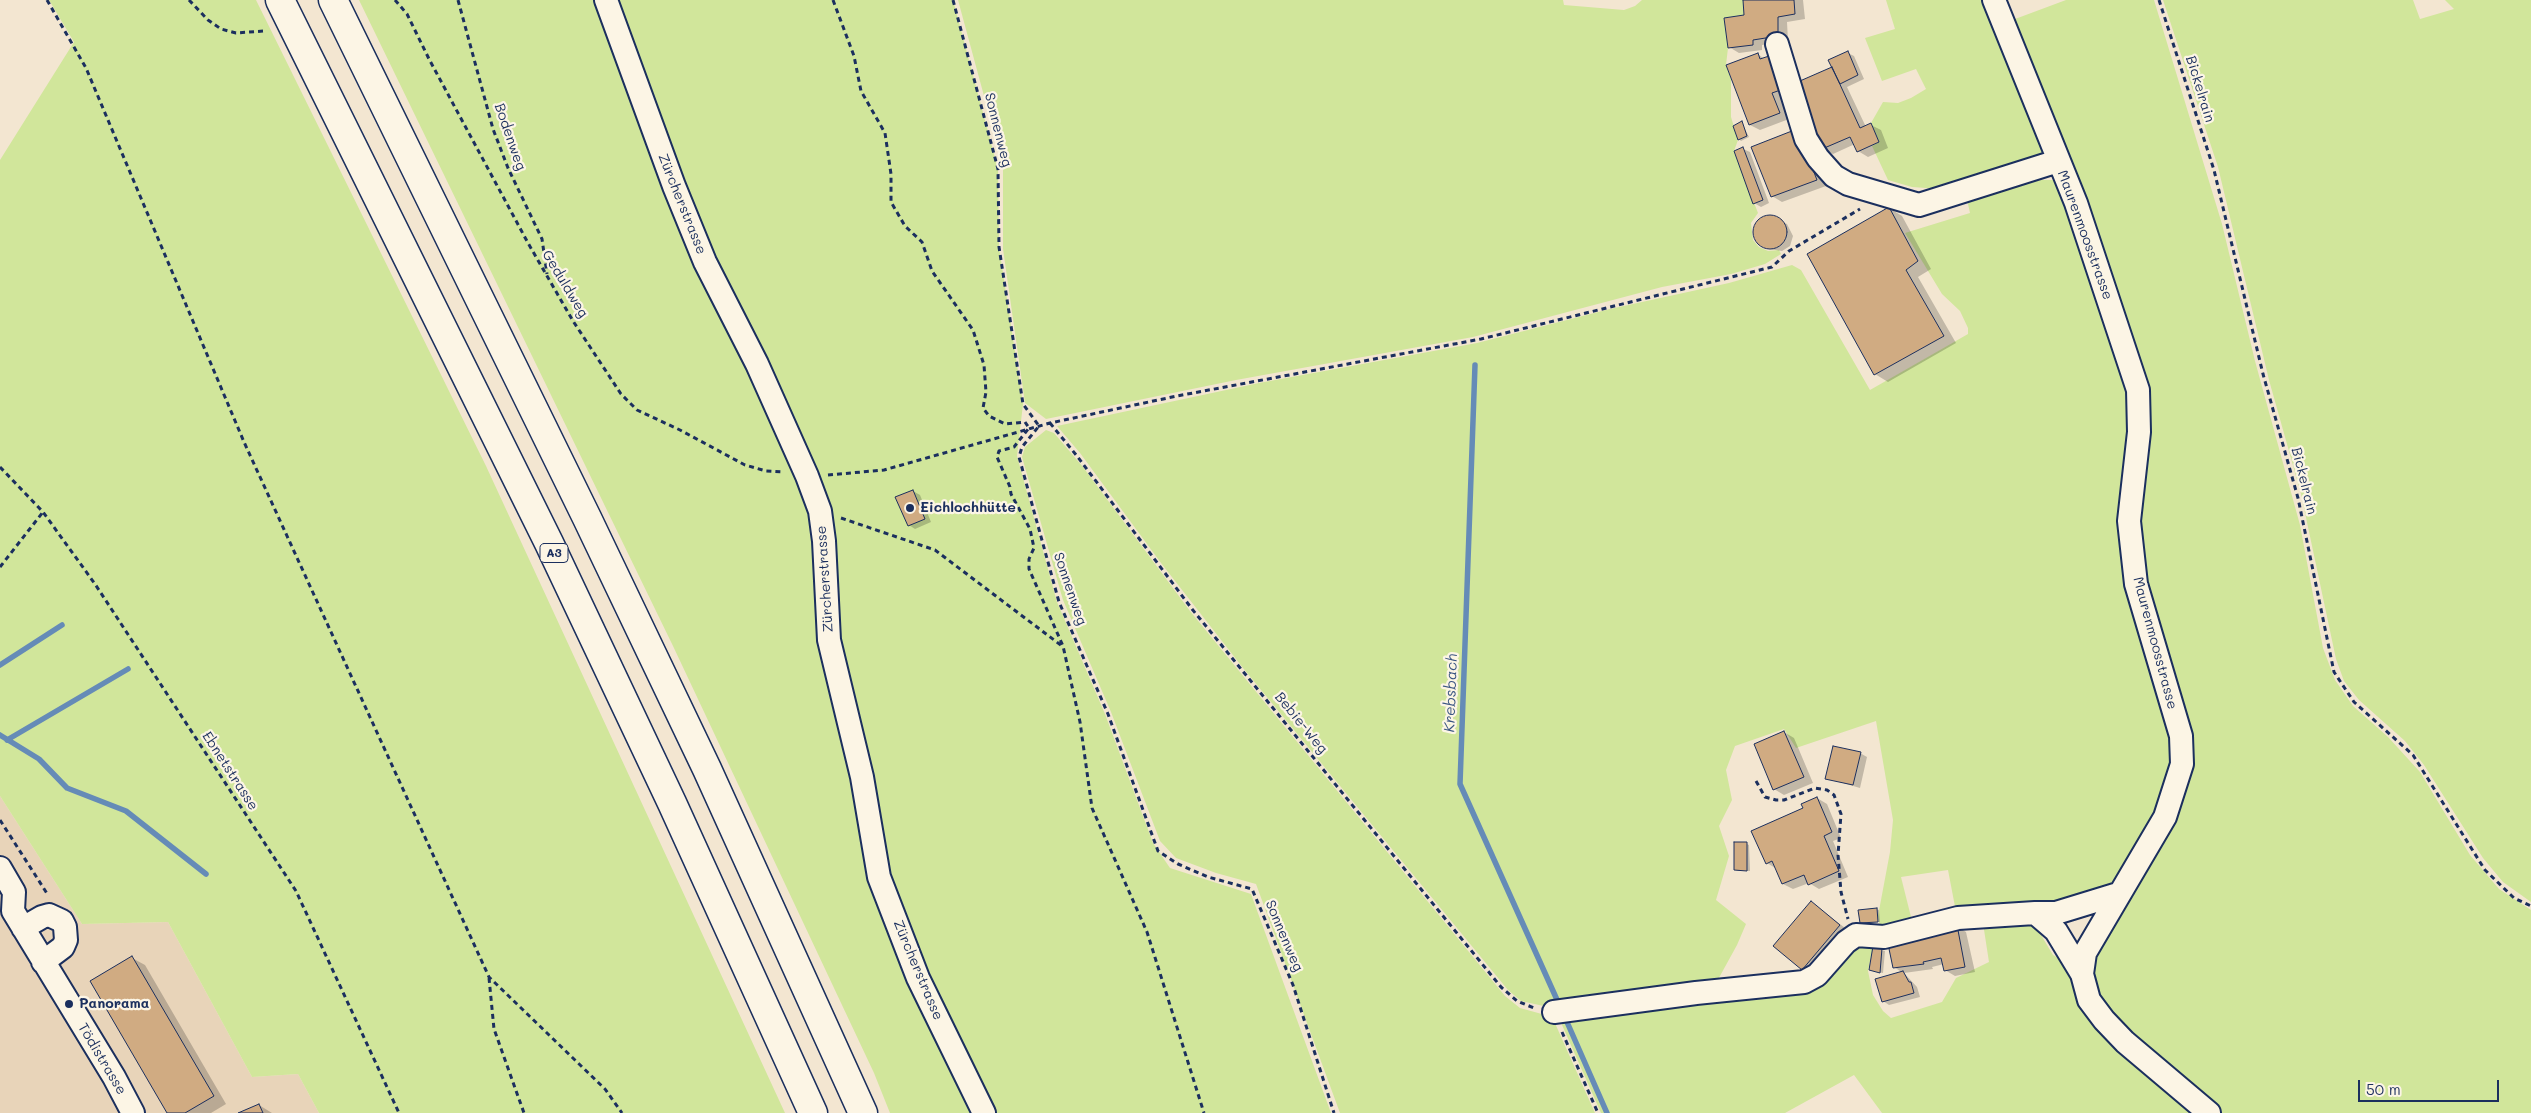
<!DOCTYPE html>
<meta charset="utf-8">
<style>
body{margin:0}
#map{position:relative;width:2531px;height:1113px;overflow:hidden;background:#f3e6d1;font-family:Mali,sans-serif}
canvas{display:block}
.scale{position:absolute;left:2358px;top:1080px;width:141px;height:22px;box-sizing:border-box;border:2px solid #1b2f5e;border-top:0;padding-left:6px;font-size:15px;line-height:18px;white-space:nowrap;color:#1b2f5e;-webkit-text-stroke:4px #fcf5e5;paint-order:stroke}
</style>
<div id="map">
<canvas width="2531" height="1113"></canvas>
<div class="scale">50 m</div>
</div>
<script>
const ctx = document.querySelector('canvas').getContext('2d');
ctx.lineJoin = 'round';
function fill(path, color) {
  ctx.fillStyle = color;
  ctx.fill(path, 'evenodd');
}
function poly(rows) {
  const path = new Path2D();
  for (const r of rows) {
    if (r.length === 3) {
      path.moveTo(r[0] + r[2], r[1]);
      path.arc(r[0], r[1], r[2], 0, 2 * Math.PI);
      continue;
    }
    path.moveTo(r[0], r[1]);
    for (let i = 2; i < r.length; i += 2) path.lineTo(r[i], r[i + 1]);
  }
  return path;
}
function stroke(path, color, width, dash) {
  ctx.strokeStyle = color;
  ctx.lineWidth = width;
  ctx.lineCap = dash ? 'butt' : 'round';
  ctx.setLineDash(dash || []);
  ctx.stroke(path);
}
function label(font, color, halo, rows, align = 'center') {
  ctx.font = font + ' Mali,sans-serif';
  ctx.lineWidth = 4.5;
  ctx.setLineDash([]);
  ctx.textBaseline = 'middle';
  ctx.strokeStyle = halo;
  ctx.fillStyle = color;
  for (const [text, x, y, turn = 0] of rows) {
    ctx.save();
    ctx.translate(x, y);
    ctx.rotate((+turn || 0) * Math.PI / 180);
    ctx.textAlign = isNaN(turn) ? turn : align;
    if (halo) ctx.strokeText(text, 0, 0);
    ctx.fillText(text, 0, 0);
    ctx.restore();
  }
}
fill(poly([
 [0,796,82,924,168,922,252,1077,298,1074,319,1113,0,1113]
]), '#e8d4b9');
fill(poly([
 [49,0,256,0,486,466,785,1113,319,1113,298,1074,252,1077,168,922,82,924,0,796,0,160,74,42],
 [359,0,953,0,998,169,999,247,1023,404,1017,456,1057,602,1105,714,1153,843,1170,868,1251,894,1331,1113,890,1113,874,1073,673,646],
 [958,0,1563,0,1564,5,1624,10,1635,6,1642,0,1743,0,1744,15,1724,18,1728,48,1726,65,1731,79,1731,117,1738,140,1734,151,1758,213,1751,223,1753,240,1759,247,1768,251,1779,250,1781,254,1765,264,1731,274,1662,287,1473,337,1236,380,1046,419,1025,403,1003,249,1003,166],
 [1886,0,1988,0,2046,157,1940,189,1912,187,1888,180,1872,146,1879,142,1871,123,1883,102,1898,103,1911,98,1926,89,1916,69,1882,81,1865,38,1895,29],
 [2066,0,2154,0,2222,224,2255,361,2300,525,2323,648,2335,680,2353,706,2388,737,2420,772,2470,855,2499,889,2531,910,2531,1113,2215,1113,2096,1000,2091,959,2184,780,2149,614,2138,537,2144,430,2007,22],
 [2163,0,2413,0,2420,19,2454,9,2445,0,2531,0,2531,902,2503,882,2483,858,2424,765,2405,741,2359,700,2344,681,2336,659,2301,494,2269,380,2218,167],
 [2026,180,2054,180,2065,191,2134,403,2126,495,2174,726,2174,780,2126,874,2097,897,1957,917,1948,870,1901,877,1913,925,1881,931,1878,916,1890,852,1893,820,1876,721,1796,748,1784,729,1735,746,1726,770,1732,800,1719,826,1729,856,1716,900,1746,924,1737,945,1715,985,1557,1009,1521,1001,1508,990,1243,668,1161,563,1080,453,1057,426,1259,383,1477,343,1610,309,1729,283,1792,265,1801,270,1870,390,1968,334,1968,328,1960,311,1942,294,1905,233,1970,213,1966,195],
 [1046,430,1054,433,1083,467,1190,611,1505,996,1520,1008,1549,1016,1554,1021,1595,1113,1340,1113,1256,884,1216,873,1176,858,1160,841,1111,712,1063,600,1022,457,1025,447],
 [2026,921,2035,925,2053,955,2065,962,2199,1113,1882,1113,1854,1075,1785,1113,1601,1113,1562,1025,1561,1018,1807,986,1859,945,1874,942,1868,971,1873,995,1883,1011,1891,1018,1942,1002,1956,978,1989,962,1983,923]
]), '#d1e69b');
fill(poly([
 [1744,0,1803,0,1805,19,1787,22,1788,41,1762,45,1762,50,1739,53,1729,47,1746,16],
 [1848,53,1854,56,1864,79,1847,87,1866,127,1871,125,1881,130,1888,148,1868,157,1858,151,1855,144,1833,154,1823,148,1798,92,1781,98,1789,119,1760,130,1750,125,1758,54,1795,84,1833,68],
 [1742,123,1749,137,1741,141,1739,139],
 [1806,136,1826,186,1782,202,1772,196],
 [1743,149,1750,152,1769,203,1761,207,1754,203],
 [1889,208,1902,216,1931,269,1918,277,1956,343,1888,382,1875,374],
 [1770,216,1787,224,1793,236,1790,246,1782,251,1769,249,1762,245,1755,234,1758,223],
 [913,491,920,495,931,522,915,529,909,525],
 [1784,732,1794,738,1813,783,1784,795,1774,789],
 [1860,753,1867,757,1860,788,1826,778],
 [1817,798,1827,804,1841,838,1833,841,1848,877,1819,889,1809,883,1793,889,1783,884,1777,869,1767,863,1804,809],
 [1747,844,1749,845,1750,871,1738,871,1736,870],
 [1811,902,1849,931,1813,975,1775,946],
 [1876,909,1879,910,1880,922,1861,922],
 [1956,926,1966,932,1975,972,1955,976,1945,970,1944,964,1932,967,1933,969,1904,973,1917,987,1920,997,1889,1005,1883,1001,1903,973,1894,967],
 [1874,948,1885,951,1883,973,1870,970],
 [132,958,145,965,226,1104,211,1113,169,1113],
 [259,1105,272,1113,241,1113]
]), '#0003');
stroke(poly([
 [1475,365,1460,784,1558,1002],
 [0,665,62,625],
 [0,735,39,759,67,788,126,811,206,874],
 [7,740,128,669],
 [1567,1022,1607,1113]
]), '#658bb7', 5.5);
const building = poly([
 [1743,0,1794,0,1795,14,1778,17,1778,36,1753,40,1753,45,1728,48,1724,18,1744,15,1743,0],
 [1848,51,1858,75,1840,84,1828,60,1848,51],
 [1758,53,1760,59,1778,53,1789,87,1772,93,1780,113,1749,125,1726,65,1758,53],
 [1832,67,1860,128,1871,123,1879,142,1857,152,1850,137,1822,149,1793,84,1832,67],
 [1742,121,1747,136,1738,140,1733,126,1742,121],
 [1797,129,1817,180,1771,197,1751,147,1797,129],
 [1743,147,1763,200,1753,204,1734,151,1743,147],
 [1889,207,1918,261,1906,270,1944,336,1874,375,1807,254,1889,207],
 [1770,232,17],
 [913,490,925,519,908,526,895,497,913,490],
 [1784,731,1804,777,1773,790,1754,744,1784,731],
 [1833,746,1861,752,1853,785,1825,779,1833,746],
 [1817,797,1832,832,1824,836,1839,871,1808,885,1804,875,1782,884,1772,861,1766,864,1751,831,1803,808,1801,804,1817,797],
 [1734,842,1747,842,1747,871,1734,870,1734,842],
 [1811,901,1840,925,1802,970,1773,946,1811,901],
 [1877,908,1878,922,1860,923,1858,910,1877,908],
 [1957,925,1965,967,1944,971,1941,958,1923,962,1924,964,1893,968,1888,944,1957,925],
 [1873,946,1882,948,1880,973,1869,970,1873,946],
 [132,956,214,1096,185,1113,167,1113,90,981,132,956],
 [1903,971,1909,982,1911,982,1914,993,1882,1002,1875,979,1903,971],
 [259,1104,263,1113,238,1113,259,1104]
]);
fill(building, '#d0ab82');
stroke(building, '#1b2f5e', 1);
const minor = poly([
 [606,0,674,186,705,262,757,364,807,476,820,511,824,541,829,640,862,777,879,877,918,978,984,1113],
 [1994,0,2076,203,2138,390,2139,432,2129,521,2136,584,2181,736,2182,764,2165,817,2085,953,2082,974,2089,1000,2104,1020,2125,1042,2209,1113],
 [1777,44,1806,139,1818,158,1834,176,1848,184,1919,205,2058,161],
 [0,868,14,892,13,911,114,1077,133,1113],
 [23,928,42,917,49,915,62,921,65,927,66,940,63,947,43,962],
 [2082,974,2056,931,2035,913,2056,913,2118,894],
 [1554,1012,1696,993,1804,982,1817,975,1846,942,1856,935,1884,937,1958,918,2035,913]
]);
const highway = poly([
 [280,0,549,543,672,803,813,1113],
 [333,0,587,518,707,769,863,1113]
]);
stroke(minor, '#1b2f5e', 26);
stroke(highway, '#1b2f5e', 31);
stroke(poly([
 [47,0,86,68,244,442,489,977,605,1089,622,1113],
 [189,0,208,20,221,29,236,33,264,31],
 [395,0,407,14,429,59,528,243,573,321,621,394,637,410,680,430,745,465,766,471,784,472],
 [458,0,493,129,508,168,542,239,547,274],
 [833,0,854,56,861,91,885,133,891,174,891,202,905,226,922,242,932,271,973,330,984,365,986,392,983,408,989,416,1005,424,1025,422,1029,428,1014,447,999,451,997,457,1010,487,1011,494,1030,529,1034,548,1029,559,1029,569,1063,646,1080,722,1092,808,1147,932,1204,1113],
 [953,0,998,169,999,247,1023,404,1039,426,1022,447,1019,457,1059,602,1108,714,1158,851,1178,864,1208,877,1252,889,1293,985,1334,1113],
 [2159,0,2214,170,2263,374,2298,498,2334,672,2354,702,2413,755,2485,870,2514,898,2531,906],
 [1050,423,1077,456,1192,609,1501,987,1517,1001,1534,1008],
 [0,467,43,512,95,584,296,891,399,1113],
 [828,475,884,470,1050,423,1177,396,1481,339,1772,267,1789,251,1860,209],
 [841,518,935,550,1062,646],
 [0,567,43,512],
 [1756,781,1765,797,1776,800,1784,800,1815,788,1827,790,1834,795,1841,814,1838,855,1841,892,1848,919],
 [0,820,48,895],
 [489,978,494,1029,524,1113],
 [1562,1032,1598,1113]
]), '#1b2f5e', 3, [5, 4]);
stroke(minor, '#fcf5e5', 22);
stroke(highway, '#fcf5e5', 28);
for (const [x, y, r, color] of [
 [910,508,5,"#1b2f5e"],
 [69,1004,5,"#1b2f5e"]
]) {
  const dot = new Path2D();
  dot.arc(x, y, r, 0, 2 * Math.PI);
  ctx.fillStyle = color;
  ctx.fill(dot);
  stroke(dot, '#fcf5e5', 2);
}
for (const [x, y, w] of [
 [554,553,28]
]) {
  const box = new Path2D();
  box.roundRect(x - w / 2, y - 9.5, w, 19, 4);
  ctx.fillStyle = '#fcf5e5';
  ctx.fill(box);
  stroke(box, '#1b2f5e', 1);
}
label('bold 12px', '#1b2f5e', null, [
 ["A3",554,553]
]);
label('14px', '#1b2f5e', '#fcf5e5', [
 ["Bickelrain",2200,89,73],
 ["Sonnenweg",998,130,76],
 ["Bodenweg",510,137,71],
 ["Zürcherstrasse",682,204,68],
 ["Maurenmoosstrasse",2085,235,70],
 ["Geduldweg",565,284,59],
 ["Bickelrain",2304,481,76],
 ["Zürcherstrasse",825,579,-94],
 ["Sonnenweg",1070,589,71],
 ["Maurenmoosstrasse",2155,643,75],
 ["Bebie-Weg",1301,723,51],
 ["Ebnetstrasse",230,771,57],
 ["Sonnenweg",1284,936,67],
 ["Zürcherstrasse",918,970,67],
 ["Tödistrasse",102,1059,59]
]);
label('bold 14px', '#1b2f5e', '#fcf5e5', [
 ["Eichlochhütte",920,508],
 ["Panorama",79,1004]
], 'left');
label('italic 15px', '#3a5583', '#fcf5e5', [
 ["Krebsbach",1451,693,-88]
]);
</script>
